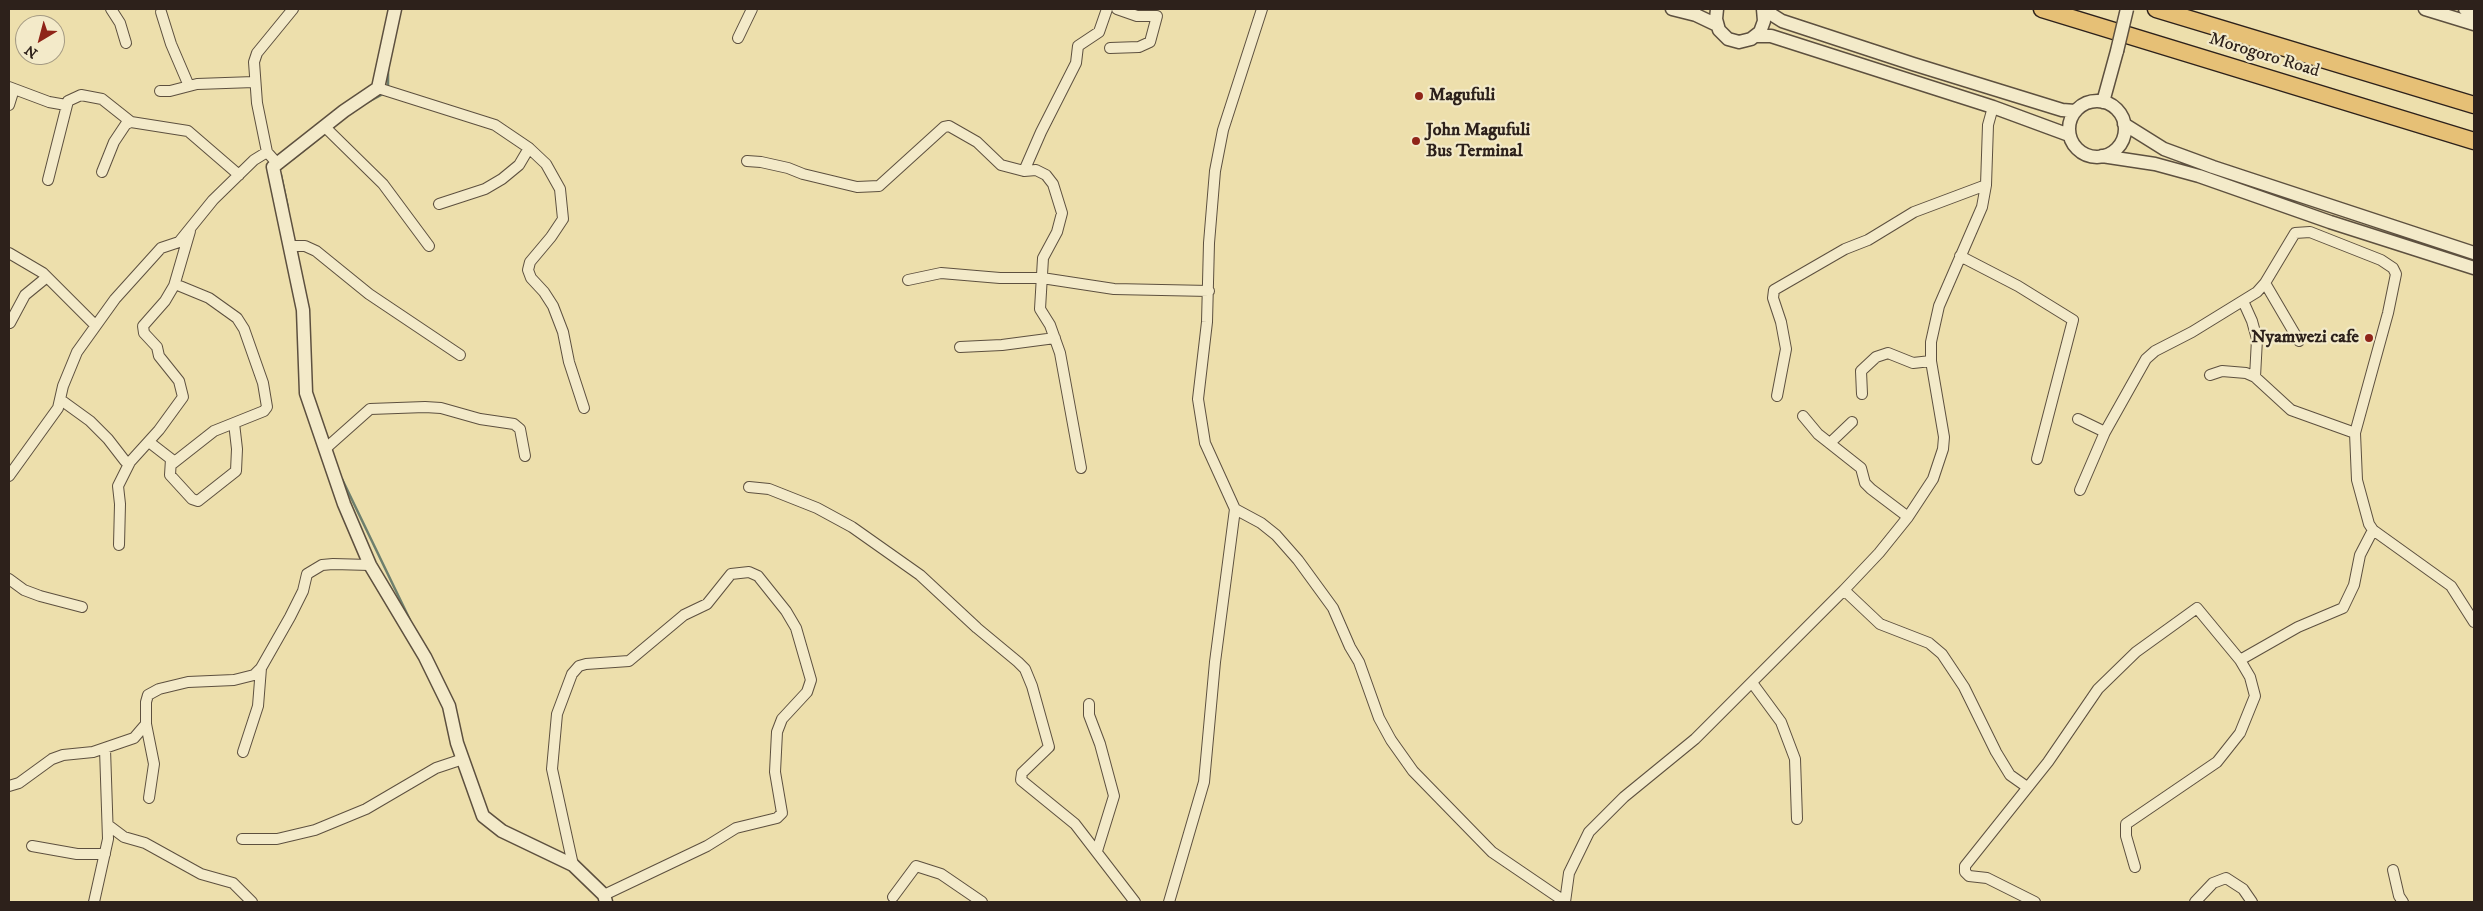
<!DOCTYPE html>
<style>
body{margin:0}
#map{position:relative;width:2483px;height:911px;overflow:hidden;background:#eddfac;font-family:"IM FELL DW Pica",serif}
canvas{display:block}
.frame{position:absolute;inset:0;border:10px solid #2d211b;pointer-events:none}
.north{position:absolute;left:15px;top:15px;width:50px;height:50px;box-sizing:border-box;background:#f3eac9;border:1px solid #a49a83;border-radius:50%;rotate:217deg;font-size:14px;font-weight:700;line-height:20px;text-align:center;color:#2d211b}
.north::after{content:'';display:block;margin:auto;width:18px;height:22px;background:#8f2418;clip-path:polygon(50% 0,100% 100%,50% 72%,0 100%)}
</style>
<div id="map">
<canvas width="2483" height="911"></canvas>
<div class="frame"></div>
<div class="north">N</div>
</div>
<script>
const ctx = document.querySelector('canvas').getContext('2d');
ctx.lineJoin = 'round';
function poly(rows) {
  const path = new Path2D();
  for (const r of rows) {
    if (r.length === 3) {
      path.moveTo(r[0] + r[2], r[1]);
      path.arc(r[0], r[1], r[2], 0, 2 * Math.PI);
      continue;
    }
    path.moveTo(r[0], r[1]);
    for (let i = 2; i < r.length; i += 2) path.lineTo(r[i], r[i + 1]);
  }
  return path;
}
function stroke(path, color, width, dash) {
  ctx.strokeStyle = color;
  ctx.lineWidth = width;
  ctx.lineCap = dash ? 'butt' : 'round';
  ctx.setLineDash(dash || []);
  ctx.stroke(path);
}
function label(font, color, halo, rows, align = 'center') {
  ctx.font = font + ' "IM FELL DW Pica",serif';
  ctx.lineWidth = 4.5;
  ctx.setLineDash([]);
  ctx.textBaseline = 'middle';
  ctx.strokeStyle = halo;
  ctx.fillStyle = color;
  for (const [text, x, y, turn = 0] of rows) {
    ctx.save();
    ctx.translate(x, y);
    ctx.rotate((+turn || 0) * Math.PI / 180);
    ctx.textAlign = isNaN(turn) ? turn : align;
    if (halo) ctx.strokeText(text, 0, 0);
    ctx.fillText(text, 0, 0);
    ctx.restore();
  }
}
stroke(poly([
 [388,87,388,67],
 [368,102,385,93],
 [293,159,322,136],
 [281,175,288,208],
 [342,479,410,620]
]), '#6e7f6d', 2.5);
const minor = poly([
 [111,9,120,23,126,43],
 [161,12,171,44,189,86],
 [738,38,752,9],
 [1110,48,1139,47,1150,42,1157,16,1137,16,1117,9],
 [9,87,49,102,66,105],
 [378,88,495,125,529,148,546,164,560,189,563,219,551,237,530,262,528,270,531,278,544,292,553,306,563,332,569,362,584,408],
 [160,91,170,91,197,84,254,82],
 [9,105,14,89],
 [326,125,328,130,383,184,429,246],
 [747,161,761,162,788,168,803,174,857,187,879,186,944,127,949,126,977,142,1001,165,1024,171,1036,170,1046,175,1053,184,1062,213,1057,232,1043,258,1040,309,1050,325,1060,353,1081,468],
 [276,162,267,152,257,103,254,62,257,53,293,9],
 [1024,171,1041,132,1076,63,1078,46,1099,32,1107,9],
 [102,172,114,142,126,124,131,122,188,131,239,175],
 [48,180,68,101,81,95,102,99,131,122],
 [439,204,485,189,502,179,519,165,529,148],
 [290,246,305,246,316,251,369,294,460,355],
 [9,253,43,273,95,325],
 [1960,256,2018,286,2073,320,2037,459],
 [908,280,941,273,1000,278,1042,278,1114,289,1209,291],
 [2265,283,2299,341],
 [174,286,190,231],
 [2243,301,2252,321,2257,339,2255,377],
 [10,323,25,295,47,277],
 [960,347,1002,345,1055,338],
 [2210,375,2222,371,2246,373,2255,377,2291,410,2355,433],
 [1862,394,1861,371,1876,357,1888,353,1913,363,1931,361],
 [1777,396,1786,349,1781,322,1773,298,1774,290,1845,249,1868,240,1914,212,1986,185],
 [61,400,90,421,108,439,125,461,130,462,159,430,183,397,179,381,159,356,157,347,144,333,143,326,165,301,175,284,209,298,237,318,244,329,263,383,267,407,264,411,214,431,172,464],
 [1803,416,1818,434,1861,468,1865,483,1871,489,1908,517],
 [2078,419,2105,432],
 [149,442,171,459,170,475,192,499,198,501,236,471,237,449,234,423],
 [1830,443,1852,422],
 [325,449,370,409,425,407,441,408,480,419,514,424,520,429,525,456],
 [9,476,58,408,63,386,77,352,115,299,161,248,179,242,213,200,254,160,267,152],
 [749,487,769,489,817,508,852,527,920,575,977,628,1018,662,1025,669,1032,686,1049,747,1022,773,1021,780,1075,824,1135,902],
 [2080,490,2105,432,2146,359,2155,351,2192,332,2257,292,2265,283,2295,233,2310,232,2381,260,2393,268,2396,274,2388,313,2355,433,2357,480,2369,524,2373,530,2360,555,2354,585,2343,608,2298,627,2240,660],
 [1235,509,1261,523,1276,535,1298,560,1333,608,1350,647,1359,662,1379,718,1391,740,1413,771,1492,852,1564,901],
 [2373,530,2451,586,2474,622],
 [119,545,120,504,118,486,130,462],
 [9,579,24,590,40,596,82,607],
 [1844,590,1880,624,1929,643,1942,654,1964,687,1996,752,2010,775,2027,787],
 [1753,684,1781,722,1795,759,1797,819],
 [1089,704,1089,715,1100,744,1114,796,1097,851],
 [243,752,258,706,261,668],
 [9,786,19,783,52,759,63,755,93,752,134,738,146,724],
 [149,798,154,764,146,724,146,702,148,695,159,689,188,682,234,680,254,675,261,668,290,617,303,591,307,574,322,565,333,564,370,565],
 [108,825,124,837,145,843,201,874,233,883,252,902],
 [242,839,277,839,315,830,366,809,436,768,463,759],
 [32,846,77,854,105,854],
 [573,865,552,769,557,714,572,674,579,666,586,664,629,661,684,615,707,604,731,574,749,572,758,576,786,611,796,628,811,680,807,692,782,719,777,732,775,772,782,813,777,818,736,828,707,846,604,895],
 [2393,870,2399,896,2403,902],
 [893,897,916,866,941,874,982,902],
 [94,902,108,839,105,749],
 [1169,902,1204,782,1215,662,1235,509,1205,443,1198,399,1207,322,1209,243,1215,171,1223,130,1262,9],
 [1565,902,1569,873,1589,832,1624,797,1695,739,1844,590,1879,553,1908,517,1933,479,1943,449,1944,437,1931,361,1931,342,1939,306,1982,207,1986,185,1988,125,1993,107],
 [2035,902,1987,878,1969,876,1965,872,1965,866,2048,762,2098,689,2136,652,2197,608,2240,660,2250,677,2255,696,2240,733,2217,762,2126,824,2126,836,2135,867],
 [2195,902,2213,883,2226,878,2243,889,2252,902]
]);
const tertiary = poly([
 [395,9,378,88,344,111,273,167,303,310,306,393,344,504,370,565,425,657,449,706,457,743,483,816,502,831,573,865,604,895,606,902],
 [1672,9,1696,15,1717,25],
 [1717,9,1716,19,1719,30,1728,39,1739,42,1751,39,1760,32,1764,21,1763,9],
 [1763,9,1782,21,1913,64,2062,110,2075,111],
 [2425,9,2474,24],
 [2465,9,2474,12],
 [1756,36,1771,36,1993,107,2069,135],
 [2097,129,28],
 [2103,102,2117,51],
 [2124,124,2164,149,2213,167,2474,253],
 [2102,156,2155,164,2199,176,2330,222,2474,268]
]);
const trunk = poly([
 [2042,9,2474,141],
 [2156,9,2474,105]
]);
stroke(minor, '#5d503f', 12);
stroke(tertiary, '#5d503f', 15);
stroke(trunk, '#2d211b', 19);
stroke(minor, '#f3eac9', 10);
stroke(tertiary, '#f3eac9', 12);
stroke(trunk, '#e6c076', 16);
const tertiaryBridge = poly([
 [2117,51,2127,9]
]);
stroke(tertiaryBridge, '#5d503f', 15, []);
stroke(tertiaryBridge, '#f3eac9', 12);
for (const [x, y, r, color] of [
 [1419,96,5,"#8f2418"],
 [1416,141,5,"#8f2418"],
 [2369,338,5,"#8f2418"]
]) {
  const dot = new Path2D();
  dot.arc(x, y, r, 0, 2 * Math.PI);
  ctx.fillStyle = color;
  ctx.fill(dot);
  stroke(dot, '#f3eac9', 2);
}
label('18px', '#2d211b', '#f3eac9', [
 ["Morogoro Road",2264,56,17]
]);
label('bold 18px', '#2d211b', '#f3eac9', [
 ["Magufuli",1429,96],
 ["John Magufuli",1426,131],
 ["Bus Terminal",1426,152],
 ["Nyamwezi cafe",2359,338,"right"]
], 'left');
</script>
